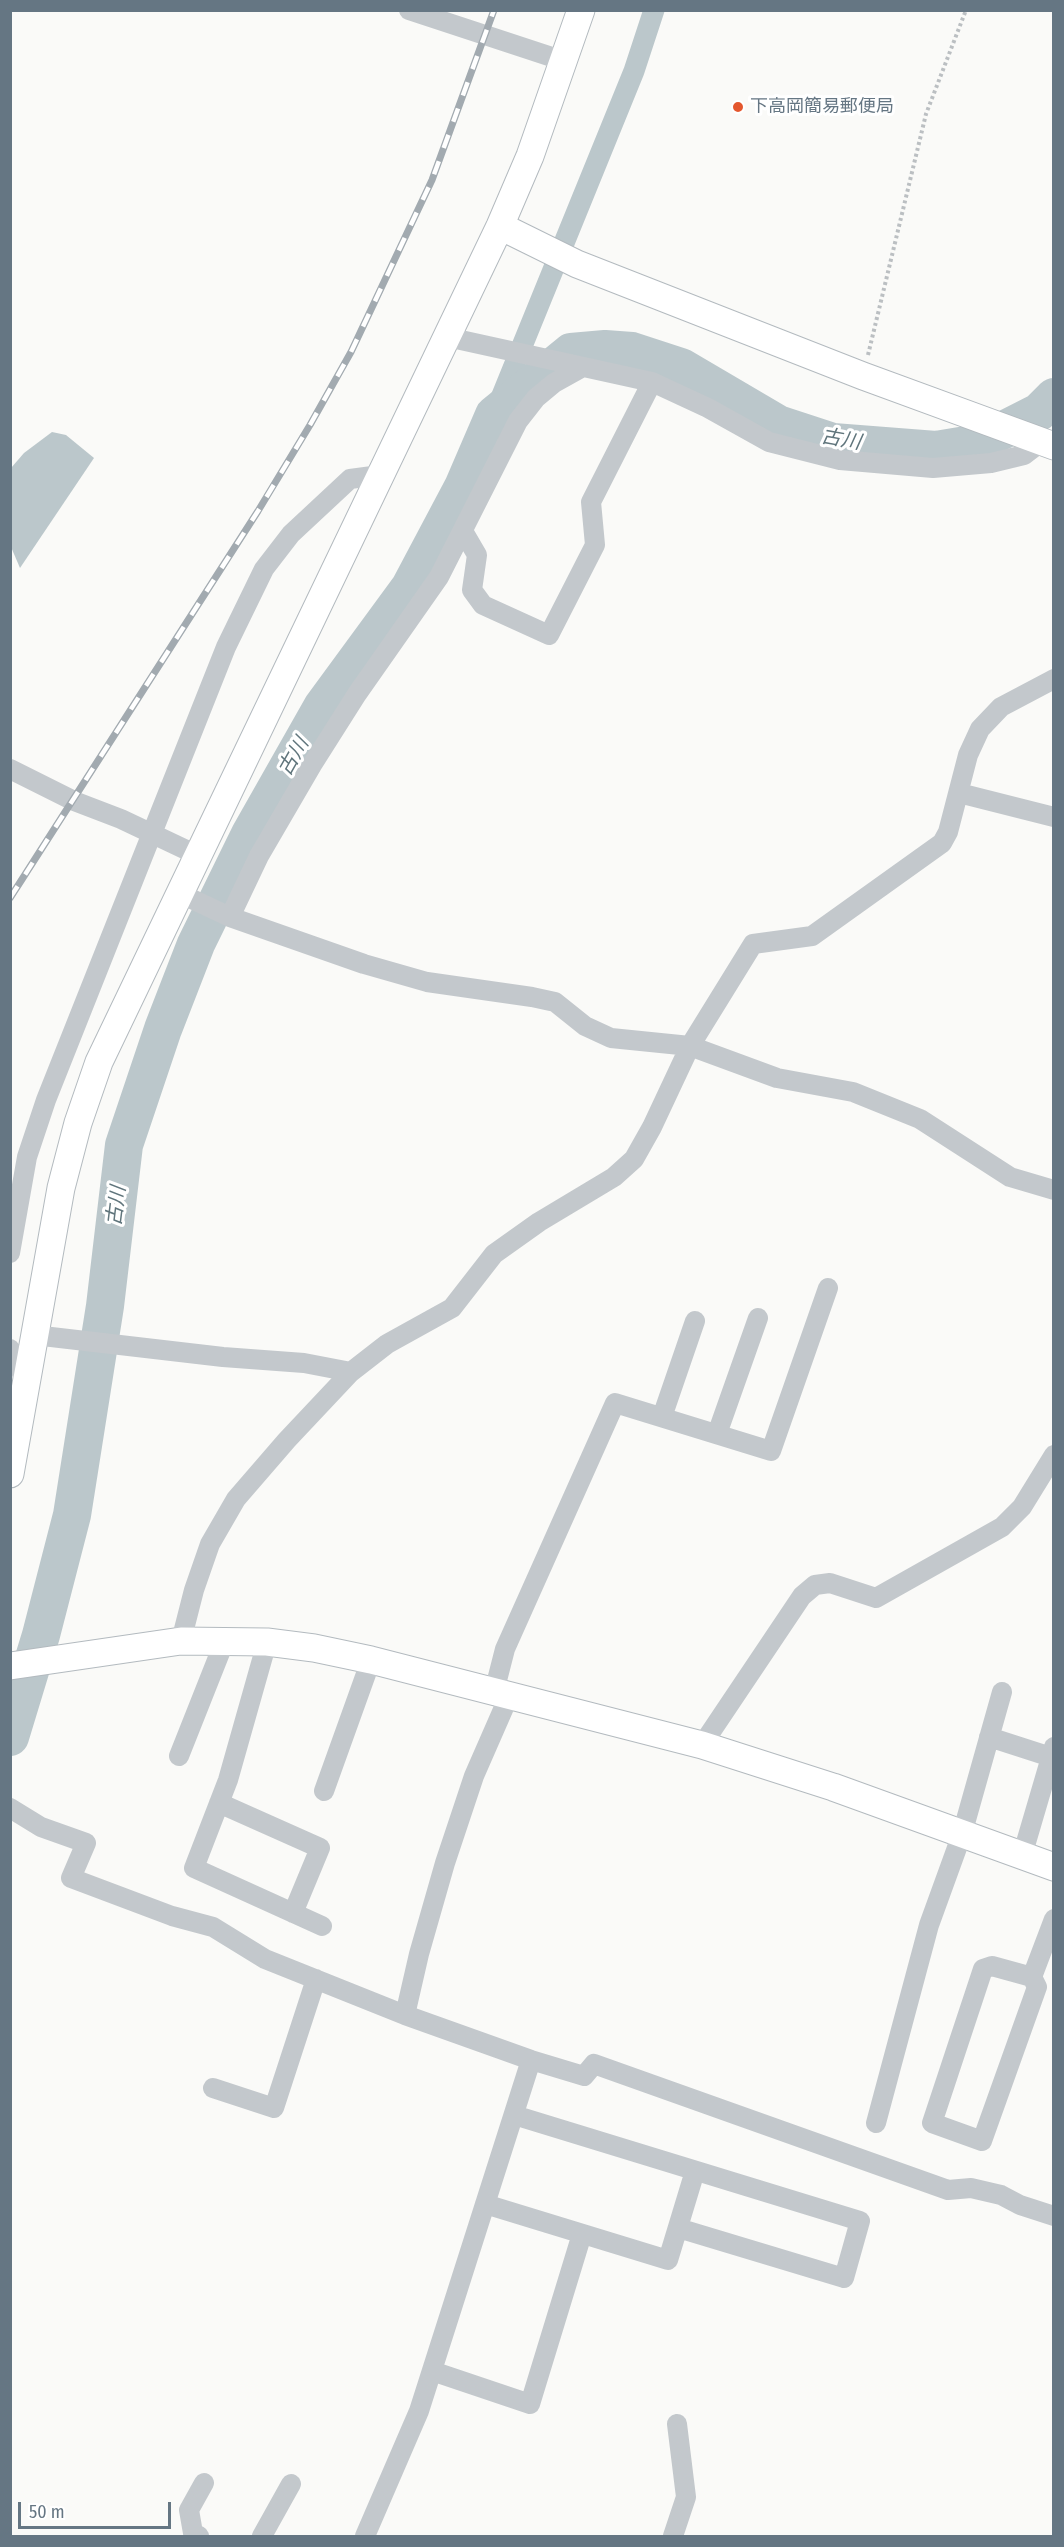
<!DOCTYPE html>
<meta charset="utf-8">
<style>
body{margin:0}
#map{position:relative;width:1064px;height:2547px;overflow:hidden;background:#fafaf8;font-family:"Fira Sans Condensed",sans-serif}
canvas{display:block}
.frame{position:absolute;inset:0;border:12px solid #657683;pointer-events:none}
.scale{position:absolute;left:18px;top:2502px;width:153px;height:27px;box-sizing:border-box;border:3px solid #657683;border-top:0;padding-left:8px;font-size:18px;line-height:21px;white-space:nowrap;color:#657683;-webkit-text-stroke:4px #fff;paint-order:stroke}
</style>
<div id="map">
<canvas width="1064" height="2547"></canvas>
<div class="frame"></div>
<div class="scale">50 m</div>
</div>
<script>
const ctx = document.querySelector('canvas').getContext('2d');
ctx.lineJoin = 'round';
function fill(path, color) {
  ctx.fillStyle = color;
  ctx.fill(path, 'evenodd');
}
function poly(rows) {
  const path = new Path2D();
  for (const r of rows) {
    path.moveTo(r[0], r[1]);
    for (let i = 2; i < r.length; i += 2) path.lineTo(r[i], r[i + 1]);
  }
  return path;
}
function stroke(path, color, width, dash) {
  ctx.strokeStyle = color;
  ctx.lineWidth = width;
  ctx.lineCap = dash ? 'butt' : 'round';
  ctx.setLineDash(dash || []);
  ctx.stroke(path);
}
function label(font, color, halo, rows, align = 'center') {
  ctx.font = font + ' "Fira Sans Condensed","Noto Sans JP",sans-serif';
  ctx.lineWidth = 6;
  ctx.setLineDash([]);
  ctx.textBaseline = 'middle';
  ctx.strokeStyle = halo;
  ctx.fillStyle = color;
  for (const [text, x, y, turn = 0] of rows) {
    ctx.save();
    ctx.translate(x, y);
    ctx.rotate((+turn || 0) * Math.PI / 180);
    ctx.textAlign = isNaN(turn) ? turn : align;
    if (halo) ctx.strokeText(text, 0, 0);
    ctx.fillText(text, 0, 0);
    ctx.restore();
  }
}
fill(poly([
 [52,432,66,435,94,458,20,568,11,547,11,468,24,453]
]), '#bbc7cb');
stroke(poly([
 [494,415,634,71,654,10]
]), '#bbc7cb', 21);
stroke(poly([
 [10,1737,41,1635,72,1515,105,1306,124,1145,163,1029,196,944,250,834,322,707,410,587,463,487,494,415,571,352,605,349,632,351,681,367,778,424,833,442,936,450,978,443,1039,412,1054,397]
]), '#bbc7cb', 38);
const secondary = poly([
 [500,226,577,264,863,376,1054,446],
 [10,1474,61,1188,78,1123,99,1062,500,226,530,156,581,10],
 [10,1666,181,1641,267,1642,314,1648,371,1660,702,1745,833,1787,1054,1867]
]);
stroke(secondary, '#b3babf', 29);
stroke(poly([
 [868,355,926,114,966,10]
]), '#bbbfc2', 4, [3, 3]);
stroke(poly([
 [409,10,564,61],
 [447,337,652,382,708,408,769,442,840,460,933,468,991,463,1024,455,1041,442],
 [463,531,477,555,472,590,483,605,549,635,595,545,591,502,652,382],
 [10,769,74,801,121,819,197,855],
 [959,793,1054,817],
 [179,893,230,917,364,964,427,982,532,997,555,1002,585,1026,611,1038,690,1046,777,1078,853,1092,920,1119,1010,1177,1054,1190],
 [230,917,259,856,312,765,357,694,439,577,518,421,536,398,554,383,581,368],
 [10,1253,27,1157,46,1100,226,647,264,569,291,534,350,479,380,475],
 [34,1335,223,1357,304,1363,351,1372],
 [10,1349,26,1381],
 [662,1417,695,1321],
 [717,1434,758,1318],
 [181,1641,194,1590,210,1544,236,1499,287,1440,351,1372,387,1344,452,1308,494,1254,539,1222,614,1177,634,1159,652,1127,690,1046,753,944,812,936,942,843,948,832,968,755,980,729,1001,707,1054,679],
 [267,1642,228,1780,194,1868,322,1926],
 [494,1692,505,1649,615,1403,771,1451,828,1288],
 [989,1737,1051,1757],
 [702,1745,802,1596,815,1585,830,1583,876,1598,1002,1527,1022,1507,1054,1455],
 [179,1756,225,1640],
 [324,1791,371,1660],
 [219,1803,320,1848,293,1913],
 [10,1808,41,1827,86,1843,71,1878,172,1916,213,1927,265,1959,405,2015,531,2060,584,2076,594,2064,948,2190,971,2188,1001,2195,1020,2205,1054,2216],
 [1022,1856,1054,1747],
 [1032,1977,992,1966,983,1969,932,2123,982,2141,1037,1987,1032,1977,1054,1919],
 [405,2015,419,1954,445,1863,474,1776,509,1696],
 [213,2088,274,2108,316,1979],
 [514,2115,860,2221,844,2278,678,2228],
 [876,2123,929,1925,962,1834,1002,1692],
 [485,2204,668,2260,695,2171],
 [432,2371,530,2404,582,2234],
 [199,2536,193,2533,189,2510,204,2483],
 [262,2536,291,2484],
 [365,2536,419,2411,531,2060],
 [673,2536,686,2497,677,2424]
]), '#c3c8cc', 20);
stroke(secondary, '#fff', 27);
const rail = poly([
 [10,898,258,511,310,425,351,352,432,180,494,10]
]);
stroke(rail, '#a2aab0', 7);
stroke(rail, '#fff', 4.5, [14]);
for (const [x, y, r, color] of [
 [738,107,6,"#e4572e"]
]) {
  const dot = new Path2D();
  dot.arc(x, y, r, 0, 2 * Math.PI);
  ctx.fillStyle = color;
  ctx.fill(dot);
  stroke(dot, '#fff', 2);
}
label('18px', '#657683', '#fff', [
 ["下高岡簡易郵便局",750,107]
], 'left');
label('italic 20px', '#60757c', '#fff', [
 ["古川",841,440,10],
 ["古川",294,757,-60],
 ["古川",117,1206,-83]
]);
</script>
